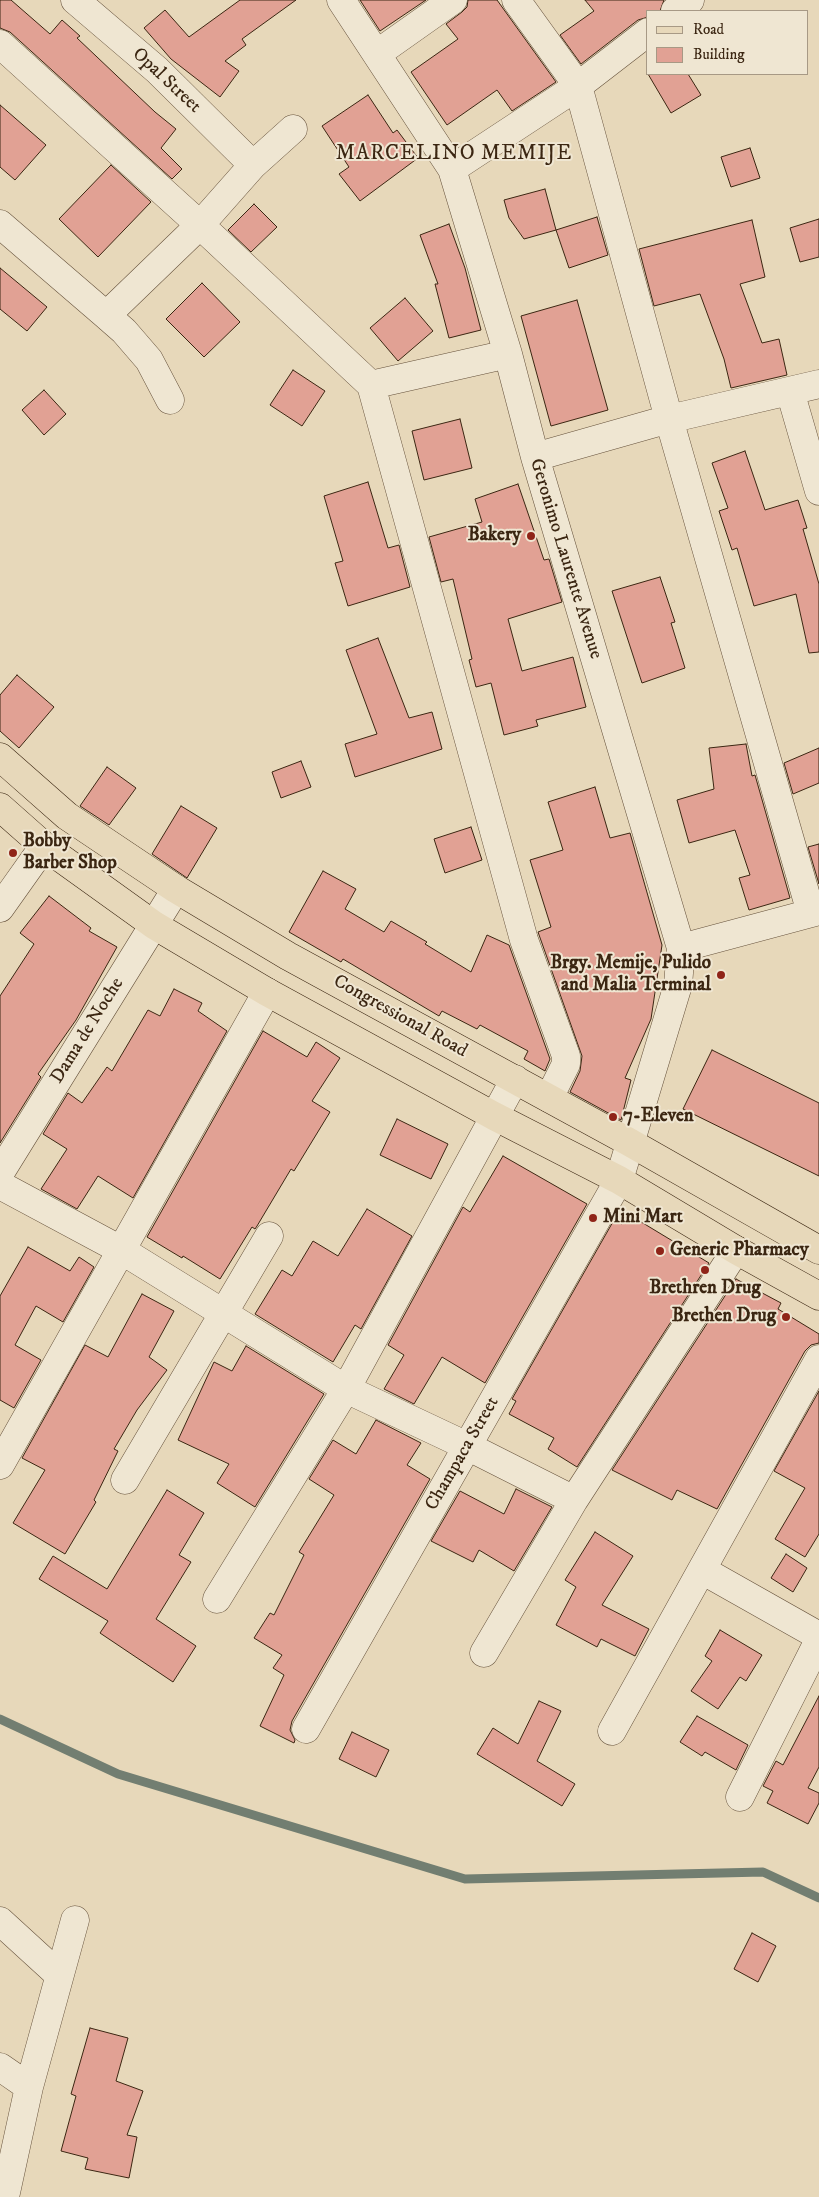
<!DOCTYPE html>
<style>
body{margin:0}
#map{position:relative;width:819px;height:2197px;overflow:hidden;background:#e7d8ba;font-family:"IM FELL DW Pica",serif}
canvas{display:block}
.legend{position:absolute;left:646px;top:10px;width:162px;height:65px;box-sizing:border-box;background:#efe6d2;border:1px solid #a79985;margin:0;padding:6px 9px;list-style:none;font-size:15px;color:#3b2612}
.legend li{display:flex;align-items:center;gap:10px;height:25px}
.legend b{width:25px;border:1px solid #a79985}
</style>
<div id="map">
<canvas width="819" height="2197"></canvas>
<ul class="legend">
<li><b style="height:6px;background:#e7d8ba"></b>Road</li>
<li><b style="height:14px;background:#e1a194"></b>Building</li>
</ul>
</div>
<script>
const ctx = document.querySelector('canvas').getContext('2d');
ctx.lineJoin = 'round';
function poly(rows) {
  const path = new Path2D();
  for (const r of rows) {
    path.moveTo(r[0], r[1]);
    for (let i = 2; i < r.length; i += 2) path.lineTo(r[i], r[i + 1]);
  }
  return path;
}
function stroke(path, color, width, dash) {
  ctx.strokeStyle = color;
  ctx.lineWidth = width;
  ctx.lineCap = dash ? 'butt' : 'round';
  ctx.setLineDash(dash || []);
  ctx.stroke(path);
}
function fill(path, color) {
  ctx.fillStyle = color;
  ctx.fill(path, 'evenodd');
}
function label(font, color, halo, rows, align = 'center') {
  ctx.font = font + ' "IM FELL DW Pica",serif';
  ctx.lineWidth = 4;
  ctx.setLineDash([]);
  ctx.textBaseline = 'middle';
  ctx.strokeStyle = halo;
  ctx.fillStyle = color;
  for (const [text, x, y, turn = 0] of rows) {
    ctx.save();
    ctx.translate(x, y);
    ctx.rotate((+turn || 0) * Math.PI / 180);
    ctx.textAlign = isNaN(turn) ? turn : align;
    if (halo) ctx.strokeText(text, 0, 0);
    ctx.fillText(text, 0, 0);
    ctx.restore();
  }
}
stroke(poly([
 [0,1719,118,1774,465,1879,763,1872,819,1898]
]), '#727e71', 9);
const building = poly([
 [0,0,11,0,50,34,62,20,80,36,77,38,155,112,176,129,161,148,182,169,172,179,10,32,0,28,0,0],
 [240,0,296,0,242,39,246,45,225,61,239,71,220,97,171,59,144,28,165,10,189,37,240,0],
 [360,0,426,0,380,31,360,0],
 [468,0,497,0,556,82,512,111,497,90,447,125,411,72,458,39,446,24,462,12,467,7,468,0],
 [585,0,664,0,660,11,648,11,648,17,638,20,581,64,560,35,594,11,585,0],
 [648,74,688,74,701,95,671,113,648,74],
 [368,95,393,133,397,130,418,158,360,201,339,174,349,167,322,126,368,95],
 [0,105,46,145,15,180,0,167,0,105],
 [750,148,760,178,731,187,721,157,750,148],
 [111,165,151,202,98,257,59,219,111,165],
 [545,189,556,230,524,239,509,218,504,200,545,189],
 [254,204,277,227,251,252,228,230,254,204],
 [597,217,608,255,569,268,556,230,597,217],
 [819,219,819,257,800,262,790,228,819,219],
 [752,220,765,277,740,284,762,343,779,339,787,375,731,388,724,359,700,294,654,306,639,249,752,220],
 [449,224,465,268,481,330,449,338,435,284,438,284,420,235,449,224],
 [0,268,47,307,27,331,0,309,0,268],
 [202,283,240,322,204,357,166,319,202,283],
 [405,298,433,331,398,361,370,328,405,298],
 [577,300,608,410,551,426,521,316,577,300],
 [293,370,325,391,302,426,270,405,293,370],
 [44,390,66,414,44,435,22,410,44,390],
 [460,419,472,468,424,480,412,431,460,419],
 [745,451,765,510,798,500,807,528,803,529,819,584,819,652,809,653,796,594,754,606,737,548,732,550,719,511,728,508,712,463,745,451],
 [368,482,388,548,399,545,410,587,348,606,335,563,343,561,324,496,368,482],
 [518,484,544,560,549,559,562,602,508,619,522,671,573,657,586,707,536,720,538,726,504,735,491,683,476,687,469,660,472,659,453,579,441,582,429,537,482,522,475,499,518,484],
 [660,577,675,622,671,623,685,668,642,683,612,591,660,577],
 [378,638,409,718,432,712,442,749,355,777,345,744,377,734,346,650,378,638],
 [17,675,54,707,19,748,0,731,0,695,17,675],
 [746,744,752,776,755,775,790,898,749,910,739,878,750,875,735,830,689,843,677,800,714,789,709,748,746,744],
 [819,748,819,783,793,794,784,763,819,748],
 [301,761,311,787,281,798,272,772,301,761],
 [107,767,136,788,109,825,80,806,107,767],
 [595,787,610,838,630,833,662,945,651,1019,625,1078,631,1080,621,1120,570,1092,580,1071,582,1056,538,932,551,927,530,860,563,850,548,802,595,787],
 [181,806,217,828,187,878,152,854,181,806],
 [471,827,482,860,445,873,434,839,471,827],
 [819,844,819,884,808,847,819,844],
 [323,871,356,889,345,909,384,932,391,921,427,942,425,944,471,972,487,935,509,945,550,1059,545,1071,524,1059,528,1051,480,1025,477,1029,442,1011,439,1016,343,959,341,962,289,932,323,871],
 [49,896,91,928,89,931,117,947,76,1020,38,1074,41,1077,0,1143,0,996,34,944,20,933,49,896],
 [174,989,202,1003,198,1011,227,1031,133,1198,98,1176,77,1209,41,1189,67,1149,43,1134,68,1093,82,1103,107,1067,112,1071,148,1010,160,1016,174,989],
 [263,1031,307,1057,316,1042,340,1058,312,1101,330,1112,294,1171,291,1169,257,1226,255,1229,252,1227,220,1279,183,1256,182,1258,147,1237,263,1031],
 [712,1050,819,1103,819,1176,683,1109,712,1050],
 [397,1119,448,1144,431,1179,380,1155,397,1119],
 [503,1156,587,1204,485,1383,442,1357,414,1404,384,1389,404,1355,388,1345,463,1207,470,1212,503,1156],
 [367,1209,412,1236,361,1329,355,1325,333,1362,255,1314,282,1270,292,1276,313,1241,338,1256,367,1209],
 [628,1214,709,1263,577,1467,548,1449,554,1438,509,1414,516,1401,512,1399,614,1220,622,1224,628,1214],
 [28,1247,70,1271,79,1257,94,1267,63,1322,36,1306,15,1345,41,1360,14,1408,0,1400,0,1296,28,1247],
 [736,1279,781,1303,778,1309,819,1334,819,1343,811,1345,805,1351,717,1509,677,1490,672,1500,612,1470,736,1279],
 [142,1294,174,1311,149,1357,167,1370,137,1410,114,1449,118,1451,94,1500,96,1502,65,1554,13,1523,45,1470,22,1458,85,1345,108,1357,142,1294],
 [246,1346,324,1394,255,1507,217,1483,229,1464,178,1440,214,1362,232,1371,246,1346],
 [819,1391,819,1534,805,1557,775,1539,805,1488,774,1471,819,1391],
 [376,1420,421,1443,407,1465,430,1479,292,1721,290,1730,295,1740,294,1743,260,1726,284,1675,273,1668,282,1655,254,1638,270,1613,274,1615,304,1555,299,1552,334,1495,309,1479,333,1440,356,1454,376,1420],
 [516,1489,552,1507,514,1571,479,1550,473,1562,431,1541,460,1491,504,1514,516,1489],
 [167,1490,204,1513,179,1555,191,1562,156,1619,196,1646,173,1682,100,1633,108,1621,39,1579,53,1556,107,1589,167,1490],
 [595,1532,633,1556,602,1605,649,1629,635,1656,601,1639,597,1647,556,1625,576,1587,565,1580,595,1532],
 [786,1554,807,1568,793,1592,771,1578,786,1554],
 [720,1630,762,1655,746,1681,740,1677,718,1709,691,1691,712,1661,705,1656,720,1630],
 [819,1696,819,1767,808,1788,819,1793,819,1803,808,1824,767,1803,773,1791,763,1786,776,1761,783,1765,819,1696],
 [539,1701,561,1711,537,1761,575,1784,562,1806,477,1754,493,1728,518,1744,539,1701],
 [697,1716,748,1745,736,1770,705,1752,702,1756,680,1742,697,1716],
 [352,1732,389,1750,376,1777,339,1759,352,1732],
 [752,1933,776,1946,758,1982,734,1969,752,1933],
 [90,2028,128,2038,116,2081,143,2091,127,2135,137,2137,129,2178,85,2169,88,2158,61,2151,76,2096,71,2094,90,2028]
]);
fill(building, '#e1a194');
stroke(building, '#3b2612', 1);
const minor = poly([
 [75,0,157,70,253,165],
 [516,0,578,86,669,419,811,913],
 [675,11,690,0],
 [0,44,200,225,371,385,524,940,566,1056,566,1064,549,1098],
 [378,53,453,0],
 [452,169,578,86,648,32],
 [0,224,108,317,115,307,200,225,253,165,293,129],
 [108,317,124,331,149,360,170,400],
 [371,385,508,354],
 [790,391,819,491],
 [535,457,669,419,819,384],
 [0,908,44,846],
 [681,948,819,911],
 [0,1173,176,889],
 [0,1185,121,1250,346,1389,467,1446,574,1500],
 [0,1465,267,992],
 [125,1480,269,1236],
 [702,1570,819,1636],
 [217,1599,346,1389,515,1079],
 [484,1653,574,1500,736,1250],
 [306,1729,619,1180,678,985,681,948,535,457,508,354,452,169,341,0],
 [612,1731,819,1359],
 [740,1797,819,1640],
 [0,1921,59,1975],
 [0,2067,29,2087],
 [5,2197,29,2087,75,1920]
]);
const major = poly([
 [0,757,67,816,176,889,288,956,629,1142,819,1250],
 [0,807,44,846,154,925,267,992,494,1116,619,1180,736,1250,819,1296]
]);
stroke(minor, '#66523c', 29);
stroke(major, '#3b2612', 29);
stroke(minor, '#efe6d2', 28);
stroke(major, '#e7d8ba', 28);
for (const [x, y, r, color] of [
 [531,536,5,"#8f2418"],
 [13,853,5,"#8f2418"],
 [721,975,5,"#8f2418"],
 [613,1117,5,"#8f2418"],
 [593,1218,5,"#8f2418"],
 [660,1251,5,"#8f2418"],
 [705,1270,5,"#8f2418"],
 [786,1317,5,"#8f2418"]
]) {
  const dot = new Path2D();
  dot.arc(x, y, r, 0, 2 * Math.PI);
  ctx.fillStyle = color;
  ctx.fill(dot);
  stroke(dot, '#efe6d2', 2);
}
label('19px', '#3b2612', '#efe6d2', [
 ["Opal Street",166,81,43],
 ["Geronimo Laurente Avenue",565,559,73],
 ["Congressional Road",400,1017,29],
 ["Dama de Noche",88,1031,-58],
 ["Champaca Street",463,1454,-60]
]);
label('bold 19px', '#3b2612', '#efe6d2', [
 ["Bakery",521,536,"right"],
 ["Bobby",23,842],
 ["Barber Shop",23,864],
 ["Brgy. Memije, Pulido",711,964,"right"],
 ["and Malia Terminal",711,986,"right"],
 ["7-Eleven",623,1117],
 ["Mini Mart",603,1218],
 ["Generic Pharmacy",670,1251],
 ["Brethren Drug",705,1289,"center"],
 ["Brethen Drug",776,1317,"right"]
], 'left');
ctx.letterSpacing = '1px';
label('21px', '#3b2612', '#efe6d2', [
 ["MARCELINO MEMIJE",454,155]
]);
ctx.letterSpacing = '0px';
</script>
